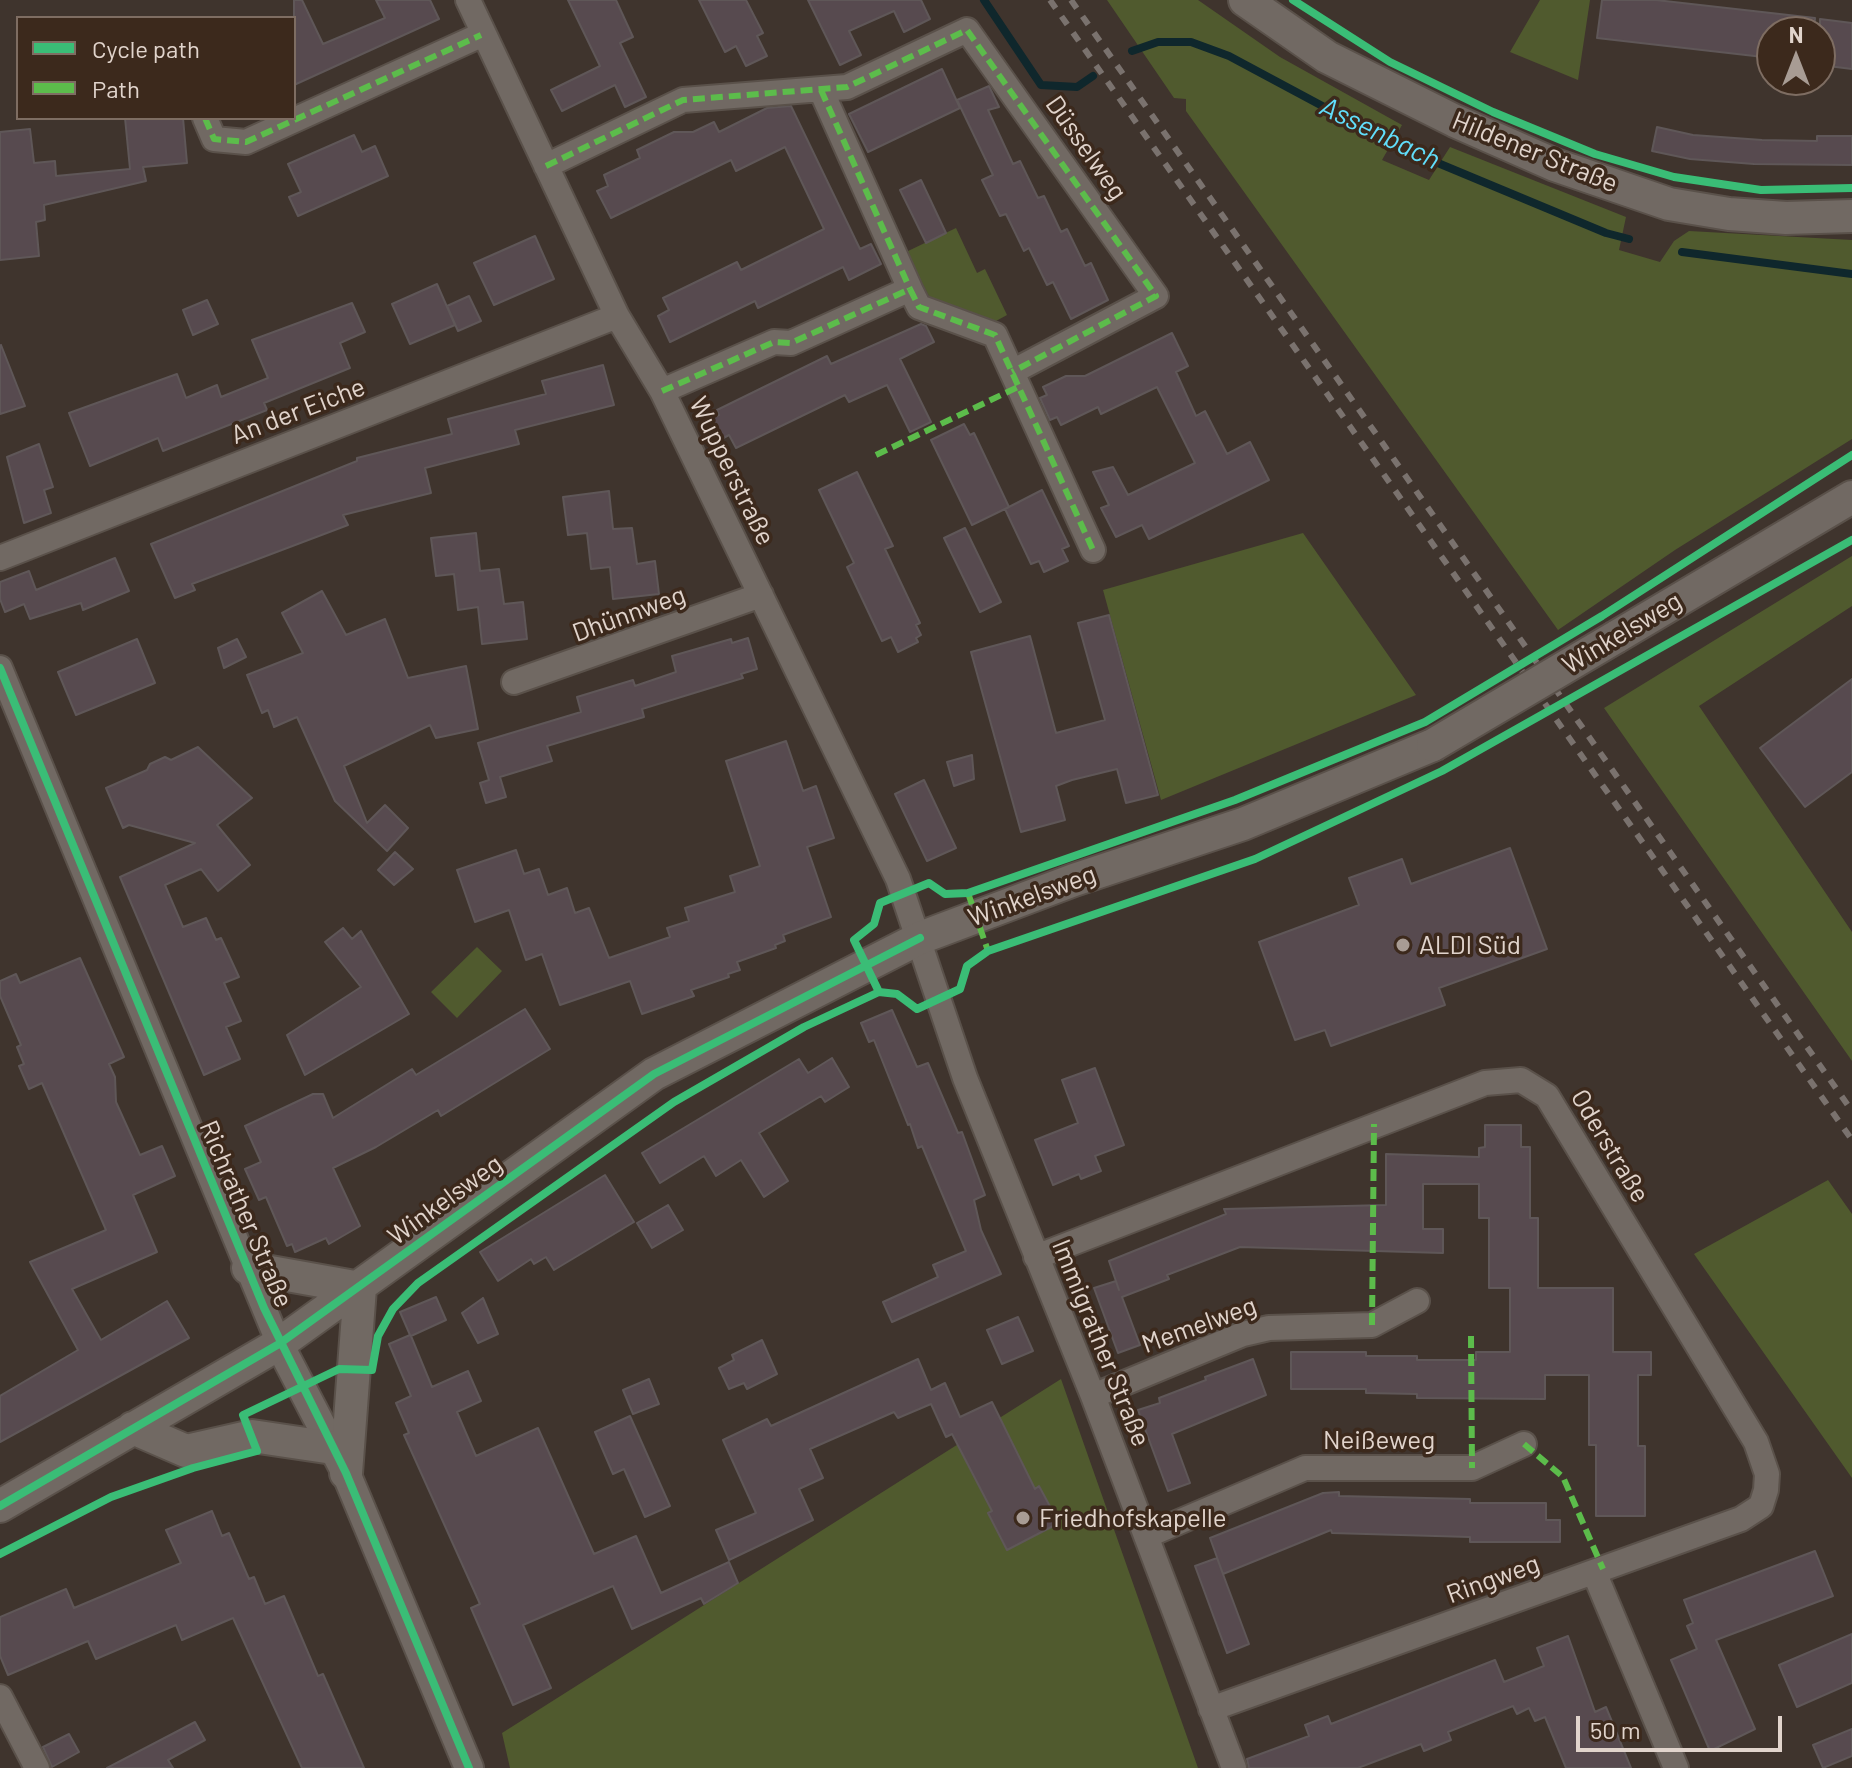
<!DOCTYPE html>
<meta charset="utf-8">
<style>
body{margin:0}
#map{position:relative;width:1852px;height:1768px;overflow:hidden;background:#3f342d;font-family:Barlow,sans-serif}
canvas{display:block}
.legend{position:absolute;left:16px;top:16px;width:280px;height:104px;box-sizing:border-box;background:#3c291c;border:2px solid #7e6d62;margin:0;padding:10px 14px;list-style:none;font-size:24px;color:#e1d4cc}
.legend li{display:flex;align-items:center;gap:16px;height:40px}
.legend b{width:40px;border:2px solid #7e6d62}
.north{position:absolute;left:1756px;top:16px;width:80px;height:80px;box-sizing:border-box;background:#3c291c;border:2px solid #7e6d62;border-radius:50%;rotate:0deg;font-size:22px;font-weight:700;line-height:32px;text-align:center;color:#e1d4cc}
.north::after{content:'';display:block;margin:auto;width:28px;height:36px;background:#a89c94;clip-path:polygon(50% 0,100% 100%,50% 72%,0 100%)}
.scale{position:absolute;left:1576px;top:1716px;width:206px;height:36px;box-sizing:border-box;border:4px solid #e1d4cc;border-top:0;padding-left:10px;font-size:24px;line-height:28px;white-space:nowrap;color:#e1d4cc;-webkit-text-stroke:6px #3c291c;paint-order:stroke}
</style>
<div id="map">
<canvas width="1852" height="1768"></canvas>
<ul class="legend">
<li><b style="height:10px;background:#3abd76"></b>Cycle path</li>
<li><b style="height:10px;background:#5cbc4b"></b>Path</li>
</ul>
<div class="north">N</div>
<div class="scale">50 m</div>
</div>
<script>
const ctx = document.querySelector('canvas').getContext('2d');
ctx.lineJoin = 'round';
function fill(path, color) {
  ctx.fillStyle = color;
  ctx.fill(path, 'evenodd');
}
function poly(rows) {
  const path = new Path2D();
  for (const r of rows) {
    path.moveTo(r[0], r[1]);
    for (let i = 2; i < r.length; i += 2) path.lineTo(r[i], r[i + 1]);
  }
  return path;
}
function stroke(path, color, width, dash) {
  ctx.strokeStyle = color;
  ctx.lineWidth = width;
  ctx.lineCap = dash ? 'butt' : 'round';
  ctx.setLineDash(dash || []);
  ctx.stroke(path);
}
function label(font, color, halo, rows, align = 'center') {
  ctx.font = font + ' Barlow,sans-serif';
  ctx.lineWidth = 7;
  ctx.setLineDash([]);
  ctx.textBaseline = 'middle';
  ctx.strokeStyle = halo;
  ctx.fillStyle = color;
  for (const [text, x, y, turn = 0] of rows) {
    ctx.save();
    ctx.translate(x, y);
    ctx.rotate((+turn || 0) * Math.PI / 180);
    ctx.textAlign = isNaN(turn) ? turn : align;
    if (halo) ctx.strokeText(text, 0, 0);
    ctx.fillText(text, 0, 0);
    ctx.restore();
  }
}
fill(poly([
 [1107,0,1198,0,1280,57,1402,125,1382,160,1429,180,1450,147,1626,217,1619,250,1660,262,1674,241,1689,231,1852,240,1852,439,1675,550,1558,630,1186,111,1186,99,1174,98],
 [1540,0,1590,0,1578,80,1510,52],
 [956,228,977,273,985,269,1007,315,996,321,930,298,906,252],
 [1303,533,1416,695,1161,800,1103,590],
 [1852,556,1852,606,1699,706,1852,932,1852,1061,1604,708],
 [477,947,502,971,457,1018,431,992],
 [1828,1180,1852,1214,1852,1478,1694,1254],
 [1061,1379,1198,1768,510,1768,502,1733]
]), '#505a2e');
stroke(poly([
 [984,0,1041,85,1077,87,1093,76],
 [1132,51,1158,42,1191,42,1229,56,1397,146,1606,233,1629,239],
 [1682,252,1852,274]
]), '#0f272c', 8);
const building = poly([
 [294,0,302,0,323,44,385,18,376,0,430,0,439,19,294,85,294,0],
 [568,0,616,0,633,37,620,43,646,97,625,107,615,85,562,111,551,90,600,66,568,0],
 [699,0,746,0,763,33,757,36,767,56,746,66,736,46,725,52,699,0],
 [808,0,921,0,930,19,904,32,894,11,849,31,861,55,840,65,808,0],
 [1602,0,1656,0,1815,18,1814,32,1772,32,1772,58,1597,38,1602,0],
 [1820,19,1852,23,1852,69,1820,65,1820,19],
 [942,69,960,108,868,152,849,114,942,69],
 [989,86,999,107,988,110,1013,164,1020,161,1038,198,1044,196,1061,232,1067,229,1085,266,1091,263,1108,300,1071,319,1053,282,1047,285,1029,248,1024,251,1006,214,1000,216,982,180,993,175,957,100,989,86],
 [791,106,860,249,871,244,881,264,849,280,843,267,758,308,755,301,670,342,658,316,669,310,663,298,737,262,741,270,824,229,785,147,736,171,731,160,611,218,597,191,608,186,604,175,640,158,637,150,674,132,693,132,714,122,719,132,767,108,791,106],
 [125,118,183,118,187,163,143,167,146,181,44,205,45,220,36,222,39,256,0,260,0,132,30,129,34,163,55,161,56,176,130,169,125,118],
 [1657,127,1693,135,1762,140,1817,141,1817,136,1852,136,1852,165,1754,164,1690,159,1652,151,1657,127],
 [354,135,362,152,375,146,388,176,298,216,289,197,301,192,288,164,354,135],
 [921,180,946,233,926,243,900,190,921,180],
 [535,236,554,279,494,305,474,263,535,236],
 [437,284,455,325,410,344,392,304,437,284],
 [469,296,481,321,458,331,447,306,469,296],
 [207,300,218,324,193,335,183,310,207,300],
 [352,303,365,332,340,343,350,368,264,403,267,410,163,451,158,438,90,466,69,413,177,374,186,398,217,385,221,397,268,378,252,340,352,303],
 [921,324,926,326,934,342,900,359,931,422,910,432,887,385,849,402,845,395,736,448,729,435,718,441,708,419,719,415,717,410,827,356,831,364,921,324],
 [1172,333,1188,366,1176,372,1196,416,1205,411,1227,454,1250,442,1269,480,1149,539,1142,525,1116,537,1101,508,1109,505,1093,472,1113,467,1128,495,1195,463,1157,387,1101,414,1098,407,1061,425,1057,417,1050,420,1040,398,1047,395,1043,387,1066,376,1085,376,1172,333],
 [1,345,25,406,0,414,0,346,1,345],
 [603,365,614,405,515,430,519,444,425,468,431,493,343,515,348,525,192,584,195,590,175,598,151,544,357,461,357,458,452,434,448,419,546,394,542,381,603,365],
 [964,424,970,435,974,433,1009,507,972,525,931,440,964,424],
 [39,444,53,487,44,490,51,513,24,523,7,457,39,444],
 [857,472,893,546,885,549,920,623,916,625,921,635,916,638,918,642,898,652,891,637,882,641,847,567,854,563,819,490,857,472],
 [1042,490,1069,546,1062,549,1068,561,1044,572,1039,561,1031,564,1005,509,1042,490],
 [609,491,613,529,632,528,637,564,655,561,659,594,613,599,610,567,591,569,587,533,568,535,563,497,609,491],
 [965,528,1001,602,980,612,944,538,965,528],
 [476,533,480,571,499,569,504,604,523,602,527,639,482,644,478,607,458,610,454,574,436,576,431,538,476,533],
 [115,558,129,591,83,610,81,603,30,619,24,604,5,612,0,599,0,582,29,571,36,590,115,558],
 [322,591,346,635,385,619,408,678,466,666,478,729,436,738,430,725,344,766,367,823,385,805,408,828,387,851,335,801,297,717,274,727,268,710,262,713,247,675,303,653,282,613,322,591],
 [1109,615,1158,795,1126,803,1117,769,1072,780,1056,786,1065,820,1021,832,971,652,1030,636,1056,733,1105,720,1078,623,1109,615],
 [748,638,757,669,741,674,743,678,642,709,644,717,547,746,552,761,500,777,506,797,486,803,480,783,489,780,478,743,581,712,577,697,633,680,635,686,676,672,672,656,731,639,732,643,748,638],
 [137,639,155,683,76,715,58,672,137,639],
 [237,639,246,657,224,668,218,648,237,639],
 [1852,679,1852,772,1805,807,1760,748,1852,679],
 [786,741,803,791,816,786,834,838,807,847,831,917,783,935,785,941,775,945,776,948,737,962,740,970,728,974,729,977,691,990,694,996,642,1014,630,981,560,1005,542,954,526,960,509,910,475,922,457,870,516,850,524,874,539,869,548,895,567,888,575,913,589,908,609,958,670,937,667,928,689,921,685,908,735,892,730,876,760,866,726,761,786,741],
 [198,747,252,798,217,825,250,865,218,891,201,869,165,885,183,927,206,918,216,940,221,938,239,977,224,983,241,1021,226,1027,240,1059,204,1075,120,877,195,843,129,825,123,828,106,788,147,770,150,764,165,757,171,760,198,747],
 [972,755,974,779,954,786,947,762,972,755],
 [924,780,956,848,927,861,895,794,924,780],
 [1510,848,1547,949,1439,988,1445,1005,1331,1046,1325,1030,1295,1040,1259,942,1359,905,1349,878,1402,859,1411,884,1510,848],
 [395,852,413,869,394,885,378,870,395,852],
 [343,928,352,939,361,931,409,1014,305,1075,287,1035,361,987,325,942,343,928],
 [80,958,124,1057,109,1064,115,1077,116,1102,140,1155,162,1146,175,1176,133,1195,157,1252,72,1289,101,1340,167,1301,189,1338,0,1442,0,1396,78,1350,30,1262,106,1230,42,1083,29,1089,19,1066,24,1064,17,1047,21,1045,0,996,0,981,16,974,20,983,80,958],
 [525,1009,550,1049,441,1116,438,1110,376,1147,333,1168,360,1226,329,1244,326,1238,295,1252,292,1244,287,1246,266,1197,259,1200,245,1169,261,1162,245,1126,313,1094,323,1094,333,1118,412,1069,416,1075,525,1009],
 [892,1010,917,1067,928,1063,958,1133,962,1132,985,1195,974,1200,981,1230,1001,1274,892,1322,883,1302,938,1277,933,1265,966,1251,922,1146,918,1148,910,1124,908,1125,874,1040,869,1042,861,1023,892,1010],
 [832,1058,849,1087,825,1102,821,1096,759,1133,788,1181,764,1197,741,1160,716,1176,704,1156,660,1183,642,1153,799,1059,808,1073,832,1058],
 [1095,1068,1124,1145,1095,1156,1101,1171,1081,1179,1079,1174,1053,1185,1035,1140,1078,1123,1062,1080,1095,1068],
 [1485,1125,1521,1125,1521,1147,1530,1147,1530,1218,1538,1218,1538,1288,1613,1288,1613,1352,1651,1352,1651,1375,1638,1375,1638,1446,1645,1446,1645,1516,1596,1516,1596,1445,1589,1445,1589,1375,1545,1375,1545,1399,1417,1398,1417,1394,1366,1393,1366,1389,1291,1389,1291,1352,1366,1352,1366,1356,1417,1356,1417,1360,1476,1360,1476,1352,1510,1352,1510,1288,1489,1288,1489,1218,1479,1218,1479,1184,1423,1184,1423,1229,1443,1229,1443,1253,1240,1247,1167,1275,1169,1279,1122,1297,1140,1345,1118,1353,1094,1288,1116,1281,1119,1290,1109,1261,1226,1214,1224,1209,1386,1205,1386,1154,1479,1157,1479,1148,1485,1147,1485,1125],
 [605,1175,634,1222,554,1270,546,1257,534,1264,531,1259,498,1281,480,1252,605,1175],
 [668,1205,683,1230,652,1248,637,1223,668,1205],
 [436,1297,446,1320,411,1336,432,1387,468,1371,481,1401,457,1412,476,1456,538,1428,594,1554,636,1536,661,1593,729,1562,738,1583,704,1604,701,1598,632,1629,613,1586,523,1625,551,1688,513,1705,471,1608,480,1604,404,1435,409,1433,396,1403,411,1396,389,1344,410,1335,400,1312,436,1297],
 [483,1298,498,1334,478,1343,462,1313,483,1298],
 [1018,1317,1033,1351,1002,1364,987,1330,1018,1317],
 [762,1340,777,1374,747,1389,744,1383,729,1389,719,1368,734,1360,732,1355,762,1340],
 [918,1359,931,1390,945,1383,960,1417,992,1402,1035,1489,1039,1486,1059,1523,1007,1550,988,1513,992,1511,952,1434,946,1437,931,1404,898,1418,894,1412,810,1449,823,1478,799,1489,813,1520,729,1560,716,1530,756,1513,723,1440,767,1419,771,1426,918,1359],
 [1253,1359,1266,1395,1172,1434,1190,1483,1168,1491,1138,1410,1160,1403,1159,1398,1206,1380,1205,1377,1253,1359],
 [649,1379,659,1404,633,1414,623,1390,649,1379],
 [630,1416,670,1506,645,1517,624,1469,613,1474,595,1432,630,1416],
 [1339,1492,1339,1496,1470,1499,1470,1503,1546,1503,1546,1520,1560,1520,1560,1542,1470,1542,1470,1537,1332,1533,1331,1530,1223,1574,1210,1538,1323,1493,1339,1492],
 [212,1511,222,1536,229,1533,249,1579,254,1577,265,1604,284,1596,318,1676,323,1674,364,1768,302,1768,233,1618,182,1640,176,1625,96,1659,88,1641,8,1675,0,1656,0,1617,66,1589,74,1608,181,1563,166,1530,212,1511],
 [1815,1551,1833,1596,1716,1640,1755,1729,1710,1751,1671,1660,1697,1649,1687,1626,1693,1623,1684,1600,1815,1551],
 [1217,1558,1249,1644,1227,1653,1195,1566,1217,1558],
 [1852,1634,1852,1683,1797,1707,1779,1665,1852,1634],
 [1568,1636,1595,1712,1606,1707,1631,1768,1566,1768,1545,1717,1535,1721,1529,1708,1517,1714,1513,1706,1448,1732,1451,1740,1424,1751,1421,1744,1358,1768,1249,1768,1247,1759,1309,1736,1305,1725,1328,1716,1331,1724,1495,1660,1504,1682,1544,1666,1537,1648,1568,1636],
 [195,1722,205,1740,168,1760,173,1768,107,1768,195,1722],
 [1852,1729,1852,1756,1823,1768,1813,1745,1852,1729],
 [69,1734,79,1752,52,1767,43,1747,69,1734]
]);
fill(building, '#574a4f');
stroke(building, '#5f5758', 2);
const minor = poly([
 [468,0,617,316,662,391,898,879,965,1078,1093,1396,1234,1768],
 [821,90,910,289],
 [205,118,214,139,246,142,481,35],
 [546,166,683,100,847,87,967,30,1156,296,1012,372],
 [662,391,774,342,791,343,910,289,919,307,995,335,1093,550],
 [0,558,617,316],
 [0,668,279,1344],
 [514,682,761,595],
 [1036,1257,1485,1083,1521,1080,1547,1096,1756,1442,1767,1474,1766,1490,1761,1506,1741,1519,1211,1709],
 [1093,1396,1243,1334,1269,1328,1372,1325,1417,1301],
 [1146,1536,1305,1468,1472,1468,1524,1444],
 [1594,1572,1676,1768],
 [0,1697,37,1768]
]);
const tertiary = poly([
 [279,1344,346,1473,469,1768]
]);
const secondary = poly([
 [1245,0,1327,57,1455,121,1555,165,1669,204,1729,214,1786,218,1852,216],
 [1616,637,1852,497],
 [248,1268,360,1288],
 [133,1428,186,1451,252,1436,333,1448],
 [346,1473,360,1288],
 [0,1506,279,1344,654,1074,920,938,1074,880,1243,824,1433,745]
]);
stroke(minor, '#5a514a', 28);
stroke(tertiary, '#5a514a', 32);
stroke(secondary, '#5a514a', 36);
stroke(minor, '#716963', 24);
stroke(tertiary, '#716963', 28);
stroke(secondary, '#716963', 32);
stroke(poly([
 [1050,0,1852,1140],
 [1071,0,1852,1111]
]), '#7a726e', 6, [10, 10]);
const secondaryBridge = poly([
 [1433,745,1616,637]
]);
stroke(secondaryBridge, '#5a514a', 36, []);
stroke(secondaryBridge, '#716963', 32);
stroke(poly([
 [821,90,910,289],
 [205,118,214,139,246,142,481,35],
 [546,166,683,100,847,87,967,30,1156,296,1012,372],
 [662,391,774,342,791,343,910,289,919,307,995,335,1093,550],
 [876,455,1018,387],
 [968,893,988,951],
 [1372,1325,1374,1124],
 [1471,1336,1472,1468],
 [1524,1444,1563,1477,1603,1569]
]), '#5cbc4b', 6, [12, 6]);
stroke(poly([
 [1293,0,1390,62,1493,112,1595,154,1674,177,1761,190,1852,188],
 [0,668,264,1308,346,1473,469,1768],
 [879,992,854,940,874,924,880,903,929,883,945,894,968,893,1235,800,1425,722,1602,616,1852,455],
 [0,1506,279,1344,654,1074,920,938],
 [0,1554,111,1497,193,1468,257,1451,243,1415,339,1369,372,1370,378,1336,393,1309,418,1283,674,1102,804,1027,879,992,897,994,917,1009,960,989,967,966,988,951,1255,859,1442,771,1852,540]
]), '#3abd76', 8);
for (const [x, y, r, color] of [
 [1403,945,8,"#a89c94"],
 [1023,1518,8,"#a89c94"]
]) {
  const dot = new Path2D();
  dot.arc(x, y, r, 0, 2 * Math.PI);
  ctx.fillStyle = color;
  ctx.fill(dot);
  stroke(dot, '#3c291c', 3);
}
label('26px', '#e1d4cc', '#3c291c', [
 ["Düsselweg",1086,148,55],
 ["Hildener Straße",1535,152,22],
 ["An der Eiche",298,411,-21],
 ["Wupperstraße",732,471,64],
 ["Dhünnweg",629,614,-20],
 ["Winkelsweg",1622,633,-31],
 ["Winkelsweg",1032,896,-20],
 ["Oderstraße",1610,1146,59],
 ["Winkelsweg",445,1200,-36],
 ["Richrather Straße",246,1214,67],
 ["Memelweg",1199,1325,-20],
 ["Immigrather Straße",1101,1343,68],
 ["Neißeweg",1379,1440],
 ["Ringweg",1493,1579,-20]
]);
label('26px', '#e1d4cc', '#3c291c', [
 ["ALDI Süd",1419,945],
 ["Friedhofskapelle",1039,1518]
], 'left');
label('italic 28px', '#61defb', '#3c291c', [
 ["Assenbach",1380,133,26]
]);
</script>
